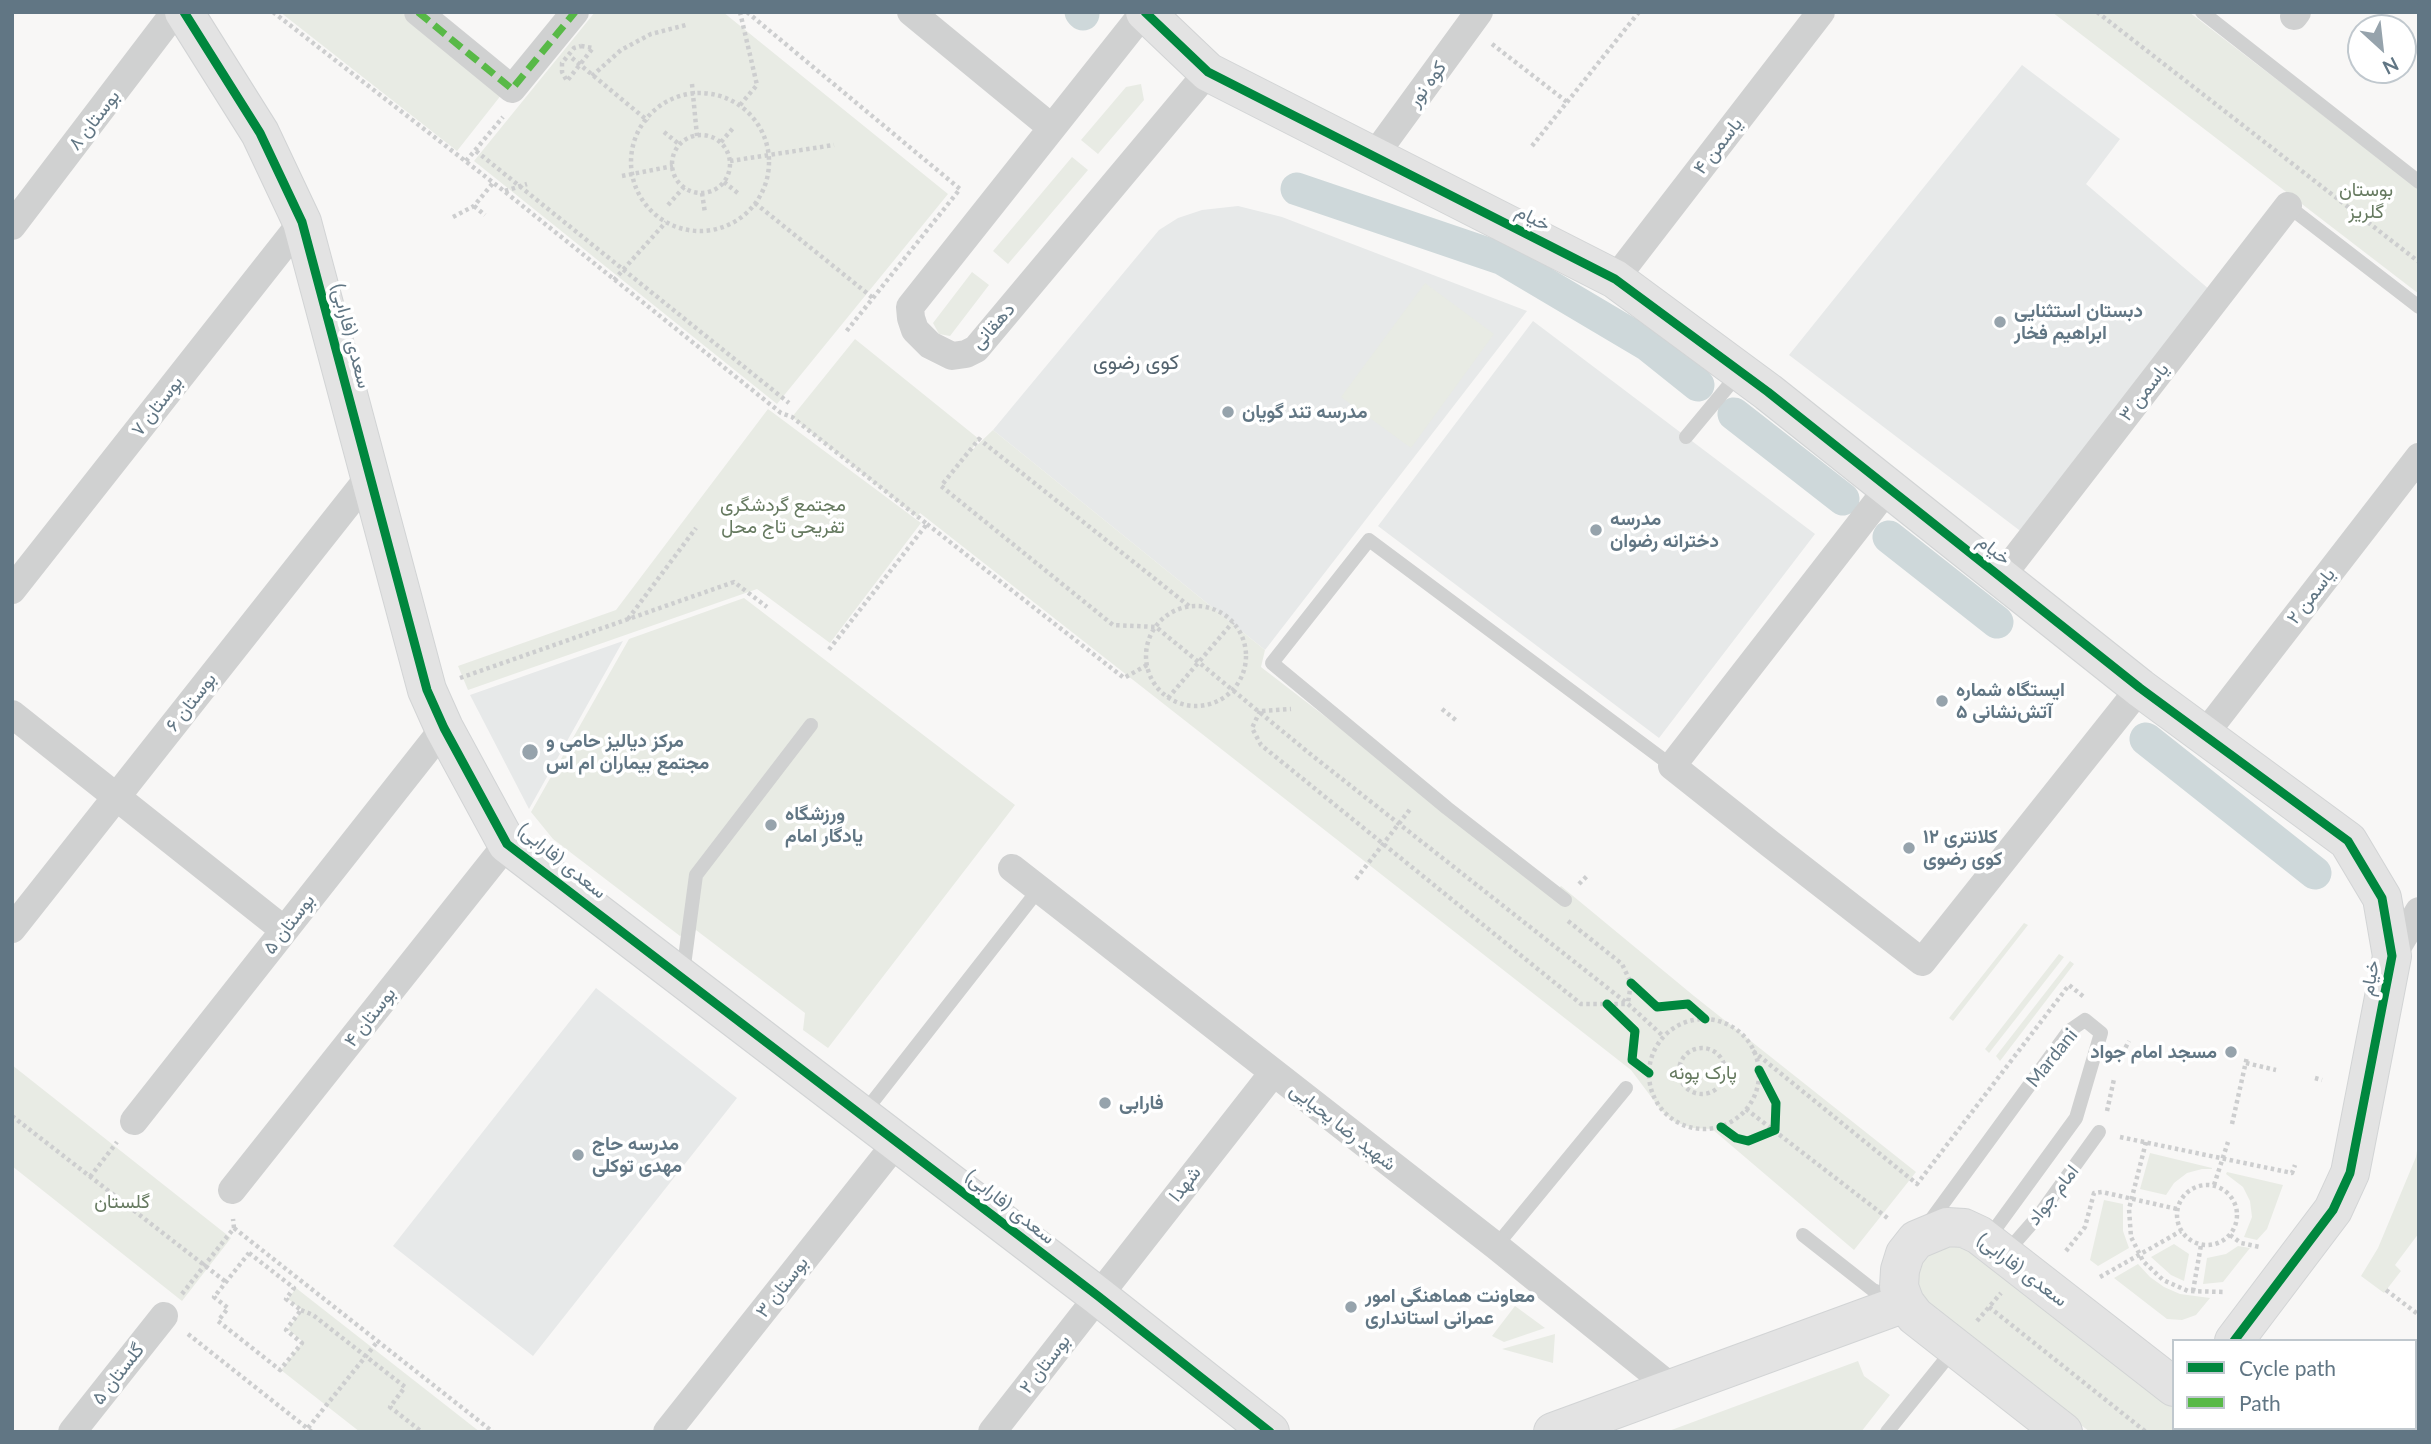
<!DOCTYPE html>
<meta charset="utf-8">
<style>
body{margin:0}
#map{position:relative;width:2431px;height:1444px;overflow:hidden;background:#f8f7f6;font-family:Lato,sans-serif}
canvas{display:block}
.frame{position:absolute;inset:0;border:14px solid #617684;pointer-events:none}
.legend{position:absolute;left:2172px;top:1339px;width:245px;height:91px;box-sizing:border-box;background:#fff;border:2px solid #c0c8ce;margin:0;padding:9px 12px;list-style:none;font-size:21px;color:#617684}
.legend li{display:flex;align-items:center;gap:14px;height:35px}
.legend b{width:35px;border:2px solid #c0c8ce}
.north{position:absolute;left:2347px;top:14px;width:70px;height:70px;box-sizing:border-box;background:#fff;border:2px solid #c0c8ce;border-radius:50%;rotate:153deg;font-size:19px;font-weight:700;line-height:28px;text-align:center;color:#617684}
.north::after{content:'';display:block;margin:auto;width:24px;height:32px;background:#96a3ac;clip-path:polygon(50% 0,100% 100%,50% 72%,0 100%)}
</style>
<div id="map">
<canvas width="2431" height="1444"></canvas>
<div class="frame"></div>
<ul class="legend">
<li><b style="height:9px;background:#00873e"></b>Cycle path</li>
<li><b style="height:9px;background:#58b947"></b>Path</li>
</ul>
<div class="north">N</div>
</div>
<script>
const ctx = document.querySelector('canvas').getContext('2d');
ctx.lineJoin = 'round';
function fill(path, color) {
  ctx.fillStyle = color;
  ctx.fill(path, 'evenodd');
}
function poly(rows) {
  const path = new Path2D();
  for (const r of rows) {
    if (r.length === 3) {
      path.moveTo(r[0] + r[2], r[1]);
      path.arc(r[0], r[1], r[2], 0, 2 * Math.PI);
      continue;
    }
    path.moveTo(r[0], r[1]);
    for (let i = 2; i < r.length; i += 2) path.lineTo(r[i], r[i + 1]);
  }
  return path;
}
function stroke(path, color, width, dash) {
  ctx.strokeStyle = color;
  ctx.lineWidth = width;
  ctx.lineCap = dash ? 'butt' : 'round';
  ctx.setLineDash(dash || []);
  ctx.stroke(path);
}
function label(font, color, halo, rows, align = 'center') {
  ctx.font = font + ' Lato,Vazirmatn,sans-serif';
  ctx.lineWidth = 7;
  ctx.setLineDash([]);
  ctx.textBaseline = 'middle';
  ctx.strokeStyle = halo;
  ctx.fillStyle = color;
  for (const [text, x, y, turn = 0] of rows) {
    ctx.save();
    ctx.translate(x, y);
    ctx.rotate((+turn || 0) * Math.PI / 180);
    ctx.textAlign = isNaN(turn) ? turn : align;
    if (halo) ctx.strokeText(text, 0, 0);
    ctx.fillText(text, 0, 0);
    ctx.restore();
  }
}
fill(poly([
 [2022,65,2120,139,2086,184,2210,290,2023,533,1789,355],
 [1238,206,1282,217,1527,311,1265,650,993,430,1159,230,1178,218,1202,210],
 [1533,321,1815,534,1659,738,1378,526],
 [623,641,529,809,470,695],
 [596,988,737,1098,533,1356,393,1246]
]), '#e7e9e9');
fill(poly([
 [280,12,401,12,502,94,457,151],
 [595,12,723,12,948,194,777,404,474,161],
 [2052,12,2189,12,2419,189,2419,294],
 [1141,84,1144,100,1098,154,1081,140,1126,87],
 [1072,157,1088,170,1008,264,993,251],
 [972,272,989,285,950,336,939,334,933,323],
 [1425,283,1494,334,1411,448,1341,397],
 [855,339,979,439,969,453,993,430,1265,650,1261,667,1554,893,1561,886,1694,996,1916,1172,1854,1250,1712,1129,1693,1128,1675,1122,1661,1110,1631,1070,920,513,917,517,792,417],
 [768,409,921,523,830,643,757,589,468,690,458,666,616,610],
 [744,598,1015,805,828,1048,803,1030,805,1013,696,930,680,936,553,839,531,812,629,639],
 [2024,923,2028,925,1953,1021,1949,1018],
 [2059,954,2064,957,1989,1053,1985,1049],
 [2070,961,2074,964,2000,1061,1996,1056],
 [12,1065,231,1238,182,1301,12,1166],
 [2419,1138,2419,1233,2395,1265,2401,1271,2384,1293,2361,1276,2378,1248,2416,1157],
 [2150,1153,2212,1168,2212,1169,2202,1169,2187,1173,2174,1183,2166,1195,2140,1189],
 [2227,1172,2283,1185,2267,1229,2257,1240,2244,1237,2252,1217,2250,1201,2243,1187,2226,1174],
 [2104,1200,2123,1204,2123,1231,2129,1248,2098,1266,2090,1260],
 [1948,1243,1971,1249,2174,1408,2174,1428,2200,1428,2204,1432,2090,1432,1927,1305,1916,1285,1920,1262,1927,1253],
 [2174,1244,2189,1254,2184,1281,2171,1275,2151,1257],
 [2238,1246,2250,1248,2223,1282,2203,1284,2207,1258,2226,1254],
 [2138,1264,2150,1277,2164,1287,2180,1294,2210,1298,2196,1315,2182,1320,2167,1319,2114,1278],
 [296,1288,480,1432,360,1432,281,1370,303,1342,288,1329,302,1310,288,1299],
 [1515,1306,1545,1328,1504,1342,1492,1336],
 [1555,1334,1553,1363,1502,1349],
 [1858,1361,1864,1376,1890,1395,1861,1432,1666,1432]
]), '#e8ebe4');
stroke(poly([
 [1081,12,1083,14],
 [1297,189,1503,259,1648,345,1698,385],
 [1734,414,1843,499],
 [1889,537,1997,622],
 [2146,739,2315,873]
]), '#ced8da', 33);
const secondary = poly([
 [184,12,260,133,302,222,427,690,444,728,507,844,1098,1296,1270,1432],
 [1145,12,1208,72,1615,279,1768,392,2140,688,2348,841,2382,898,2392,956,2350,1173,2333,1210,2234,1341],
 [2226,1428,2231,1432],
 [1553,1432,1905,1303],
 [2063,1432,1915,1316,1905,1303,1899,1287,1900,1270,1905,1254,1916,1240,1947,1227,1964,1228,1979,1235,2174,1387]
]);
stroke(secondary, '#d2d4d5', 40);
stroke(poly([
 [273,12,504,191,781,413,792,417,927,524,827,652],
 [747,12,960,189,845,333],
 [2097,12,2419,262],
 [1492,44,1567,102],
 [581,46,593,48,567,81,562,72,562,63,574,48,581,46],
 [572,58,648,121],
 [592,76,621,50,651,34,686,25],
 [692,84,697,136],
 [700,162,69],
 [740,105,757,85,740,12],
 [664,132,680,145],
 [701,164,29],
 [721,142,734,127],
 [1532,146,1639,12],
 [476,151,789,403],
 [466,161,503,117],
 [730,161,834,145],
 [622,176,673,166],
 [724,182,739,194],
 [505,191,527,184],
 [702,193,705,213],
 [755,203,873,298],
 [668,205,684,187],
 [474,206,485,215],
 [453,217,474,206,493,183],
 [614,280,666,222],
 [927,524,1124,678,1147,665],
 [1189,606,979,439,941,486,1113,625,1156,627,1309,753,1628,1004,1663,1036],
 [1196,656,50],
 [628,619,696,528],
 [460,678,734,582,767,607],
 [1168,698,1233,622],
 [1442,709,1458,722],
 [1260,711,1252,728,1261,745,1581,1004,1627,1004],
 [1262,711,1291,709],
 [1356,879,1411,808],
 [1579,884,1588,875],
 [1568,921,1622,964,1631,983,1628,1003],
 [1704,1074,55],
 [1702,1071,23],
 [1753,1051,1917,1184,2069,985,2084,997],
 [2119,1060,2129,1041],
 [2246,1063,2276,1070],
 [2315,1078,2322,1080],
 [1746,1109,1890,1220],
 [2107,1111,2114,1079],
 [12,1116,226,1282],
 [2232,1124,2247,1057],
 [2120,1137,2292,1173,2295,1165],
 [2146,1142,2129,1209,2131,1237,2143,1261,2163,1280,2188,1291,2224,1292],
 [90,1177,117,1142],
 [2207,1215,30],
 [2214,1185,2228,1142],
 [234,1228,493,1432],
 [2230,1235,2241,1243,2260,1247],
 [2066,1251,2085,1227,2094,1193,2102,1192,2177,1209],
 [249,1253,294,1288,286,1299,301,1310,286,1330,302,1343,280,1370,218,1321,228,1308,214,1297,249,1253],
 [2100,1277,2181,1231],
 [2386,1290,2419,1315],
 [2193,1291,2201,1245],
 [182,1294,234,1228,233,1219],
 [1989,1307,2146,1432],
 [301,1310,313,1315,405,1387,390,1407,422,1432],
 [1977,1321,2001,1293],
 [188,1334,312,1432],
 [308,1428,378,1341]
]), '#cdcecf', 4.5, [3.5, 3.5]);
stroke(poly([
 [2202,12,2419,182],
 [2288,206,2419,307],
 [1686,437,1740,372],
 [1565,900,1447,808,1272,663,1369,540,1672,766],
 [683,973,696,875,811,725],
 [863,1114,1039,889],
 [1928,1224,2069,1031,2085,1020,2101,1033,2076,1118,1987,1240],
 [1803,1235,1873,1290,1894,1299],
 [1496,1246,1626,1088],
 [2005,1254,2040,1214,2099,1132],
 [1887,1432,1954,1349]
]), '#d0d1d1', 14);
stroke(poly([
 [418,12,512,89,575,12],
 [911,12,1052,128],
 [1144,12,910,307,911,318,915,330,930,345,952,356,966,354,976,349,1208,72],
 [2294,16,2297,12],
 [1374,156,1479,12],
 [12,226,175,12],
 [1615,279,1821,12],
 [1888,488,1672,766,1769,843,1922,962,2140,688],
 [2001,577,2288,206],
 [12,590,302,222],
 [12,714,284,930],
 [2204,735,2419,457],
 [1012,868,1496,1246,1672,1388],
 [12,929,370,476],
 [2392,956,2419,911],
 [134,1121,444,728],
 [232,1190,507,844],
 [2415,1391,2419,1386],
 [72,1432,164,1316],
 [667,1432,897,1142],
 [992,1432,1273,1073],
 [2383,1432,2386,1428]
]), '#d0d1d1', 28);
stroke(secondary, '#e3e3e3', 38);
stroke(poly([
 [418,12,512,89,575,12]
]), '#58b947', 7, [14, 7]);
stroke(poly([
 [184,12,260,133,302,222,427,690,444,728,507,844,1098,1296,1270,1432],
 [1145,12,1208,72,1615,279,1768,392,2140,688,2348,841,2382,898,2392,956,2350,1173,2333,1210,2234,1341],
 [1631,983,1657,1007,1688,1004,1705,1019],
 [1607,1004,1635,1031,1632,1060,1649,1073],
 [1721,1127,1736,1138,1748,1141,1775,1130,1776,1103,1759,1070]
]), '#00873e', 9);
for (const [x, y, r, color] of [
 [2000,322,7,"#96a3ac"],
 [1228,412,7,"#96a3ac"],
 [1596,530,7,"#96a3ac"],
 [1942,701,7,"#96a3ac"],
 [530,752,9,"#96a3ac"],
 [771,825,7,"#96a3ac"],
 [1909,848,7,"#96a3ac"],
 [2231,1052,7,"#96a3ac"],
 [1105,1103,7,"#96a3ac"],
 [578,1155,7,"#96a3ac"],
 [1351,1307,7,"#96a3ac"]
]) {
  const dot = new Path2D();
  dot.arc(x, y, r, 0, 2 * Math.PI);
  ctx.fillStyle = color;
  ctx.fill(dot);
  stroke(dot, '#fff', 2.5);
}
label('19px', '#617684', '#fff', [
 ["کوه نور",1427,84,-54],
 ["بوستان ۸",94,120,-52],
 ["یاسمن ۴",1718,146,-52],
 ["خیام",1533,218,27],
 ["دهقانی",993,326,-48],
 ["سعدی (فارابی)",351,336,75],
 ["یاسمن ۳",2144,392,-52],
 ["بوستان ۷",157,406,-52],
 ["خیام",1994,550,38],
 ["یاسمن ۲",2311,596,-52],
 ["بوستان ۶",191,702,-52],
 ["سعدی (فارابی)",562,861,39],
 ["بوستان ۵",289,924,-52],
 ["خیام",2370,978,-80],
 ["بوستان ۴",370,1017,-52],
 ["Mardani",2052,1058,-51],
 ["شهید رضا یحیایی",1343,1127,38],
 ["شهدا",1185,1184,-52],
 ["امام جواد",2053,1195,-52],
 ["سعدی (فارابی)",1010,1207,38],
 ["سعدی (فارابی)",2022,1270,37],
 ["بوستان ۳",782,1287,-52],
 ["بوستان ۲",1045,1364,-52],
 ["گلستان ۵",118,1374,-52]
]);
label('19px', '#667a60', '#fff', [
 ["بوستان",2366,190],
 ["گلریز",2366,212],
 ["مجتمع گردشگری",783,505],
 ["تفریحی تاج محل",783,527],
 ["پارک پونه",1703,1073],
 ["گلستان",122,1202]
]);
label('bold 19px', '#617684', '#fff', [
 ["دبستان استثنایی",2014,311],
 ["ابراهیم فخار",2014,333],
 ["مدرسه تند گویان",1242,412],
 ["مدرسه",1610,519],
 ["دخترانه رضوان",1610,541],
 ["ایستگاه شماره",1956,690],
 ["۵ آتش‌نشانی",1956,712],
 ["مرکز دیالیز حامی و",546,741],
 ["مجتمع بیماران ام اس",546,763],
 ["ورزشگاه",785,814],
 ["یادگار امام",785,836],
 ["کلانتری ۱۲",1923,837],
 ["کوی رضوی",1923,859],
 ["مسجد امام جواد",2217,1052,"right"],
 ["فارابی",1119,1103],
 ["مدرسه حاج",592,1144],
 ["مهدی توکلی",592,1166],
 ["معاونت هماهنگی امور",1365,1296],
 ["عمرانی استانداری",1365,1318]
], 'left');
label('21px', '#53636e', '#fff', [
 ["کوی رضوی",1136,362]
]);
</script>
